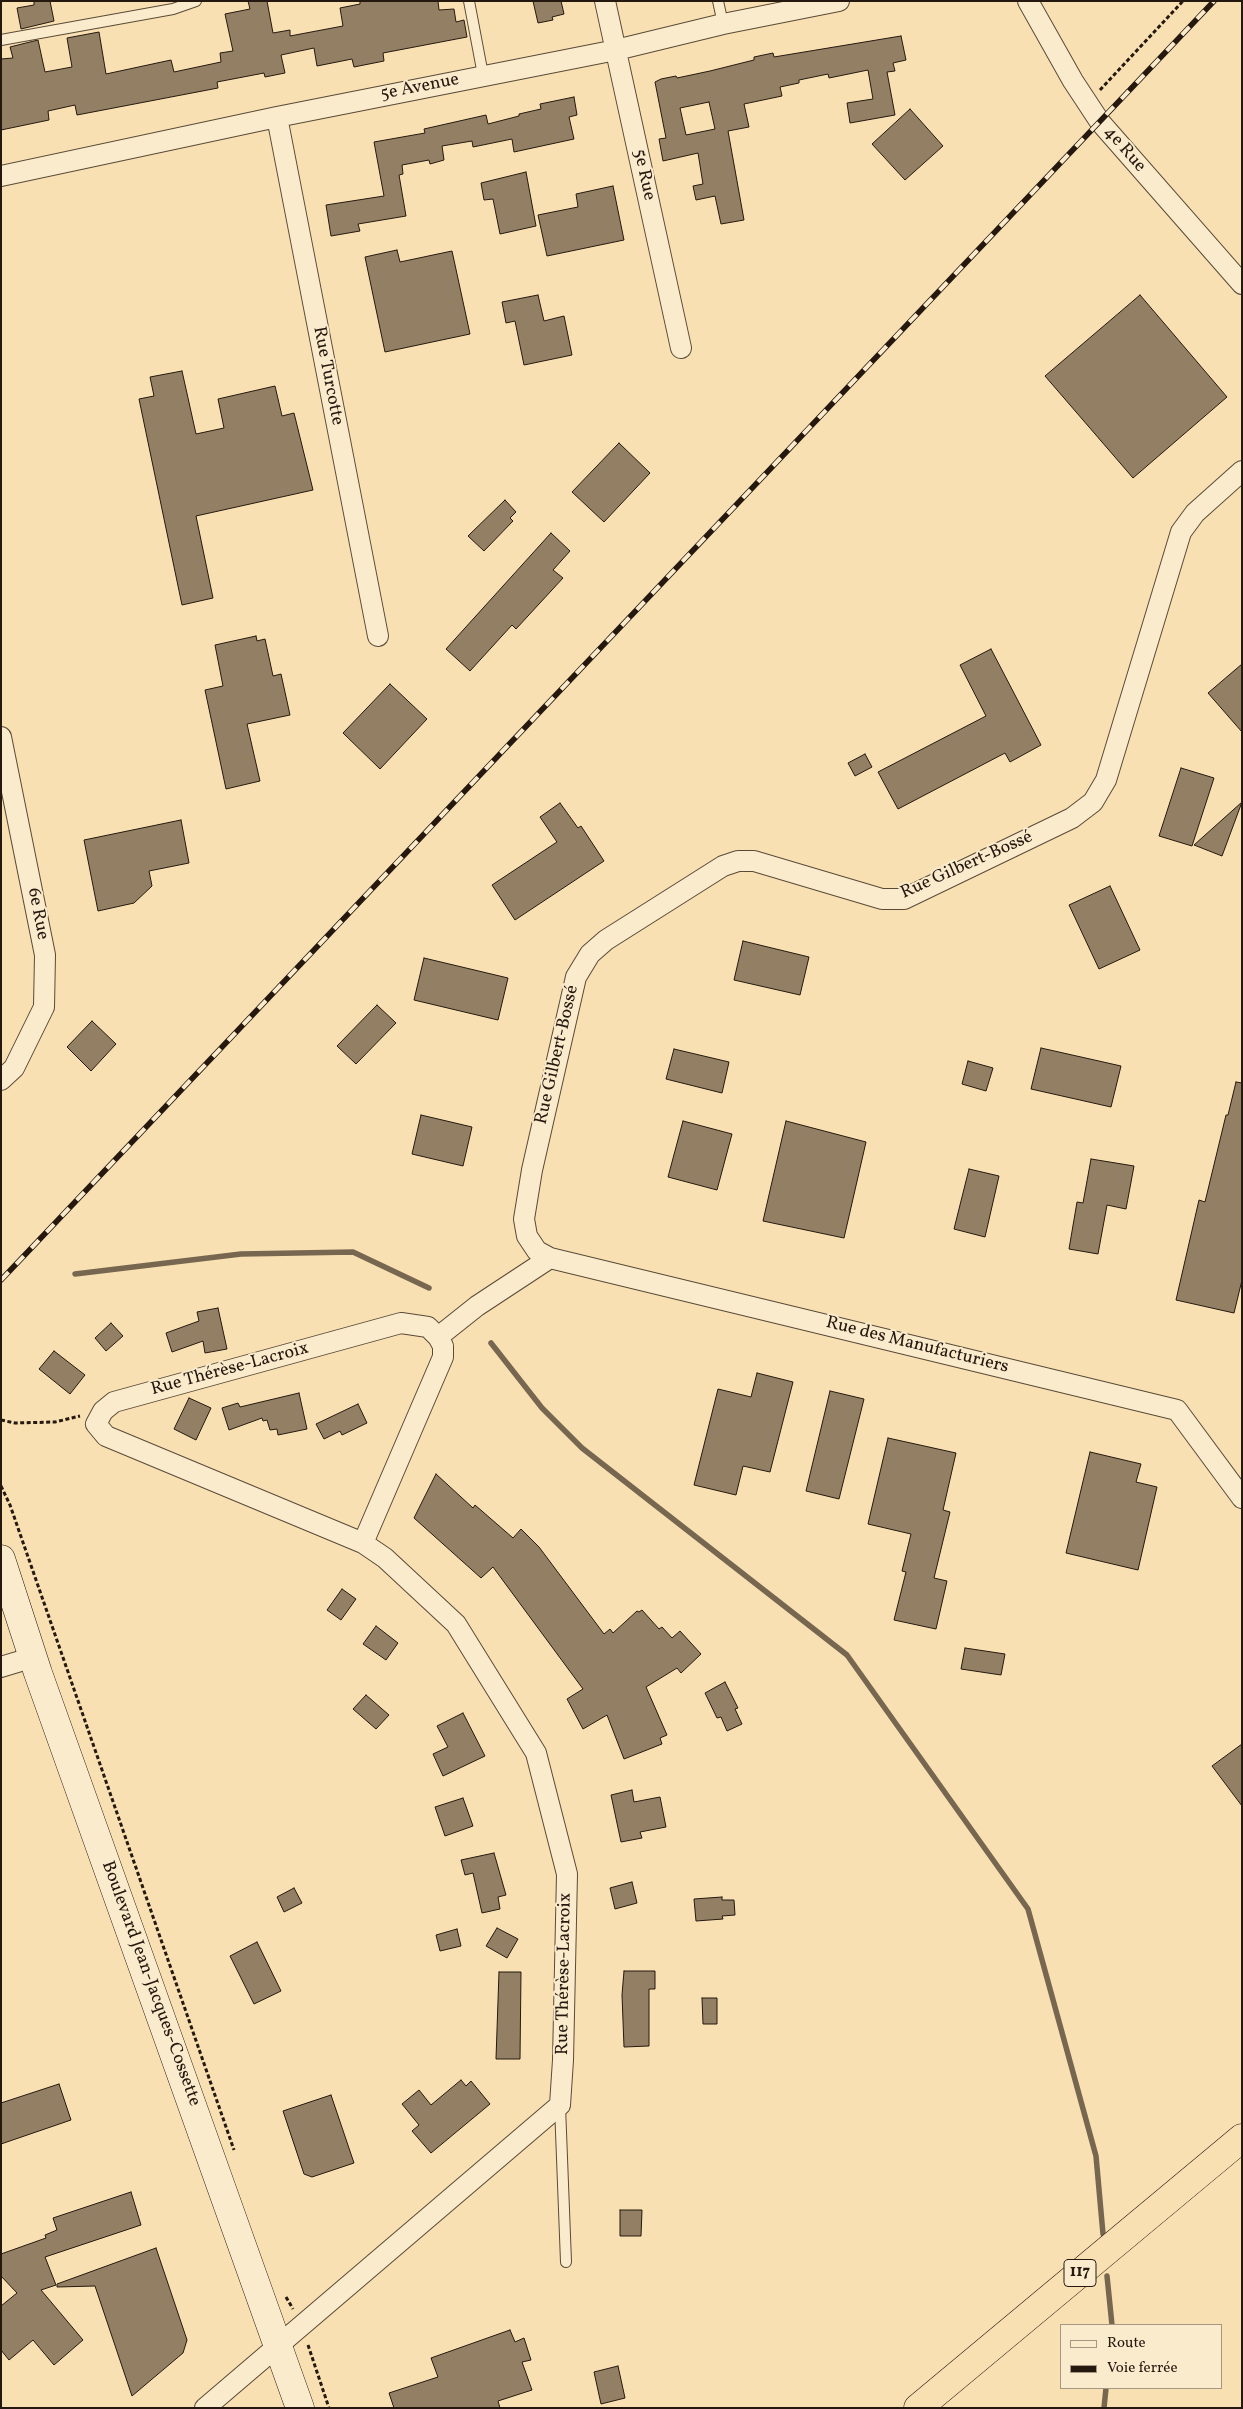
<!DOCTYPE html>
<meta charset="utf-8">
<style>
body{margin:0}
#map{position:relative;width:1243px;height:2409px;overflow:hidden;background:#f8e0b2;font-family:Vollkorn,serif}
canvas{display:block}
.frame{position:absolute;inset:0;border:2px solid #25180f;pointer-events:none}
.legend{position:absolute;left:1060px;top:2324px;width:162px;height:65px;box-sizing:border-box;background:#faebcd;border:1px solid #a59781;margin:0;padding:6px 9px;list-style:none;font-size:15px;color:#25180f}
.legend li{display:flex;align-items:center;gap:10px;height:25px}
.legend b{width:25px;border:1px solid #a59781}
</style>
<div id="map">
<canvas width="1243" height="2409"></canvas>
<div class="frame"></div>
<ul class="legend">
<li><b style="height:6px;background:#faebcd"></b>Route</li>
<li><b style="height:6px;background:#25180f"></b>Voie ferrée</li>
</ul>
</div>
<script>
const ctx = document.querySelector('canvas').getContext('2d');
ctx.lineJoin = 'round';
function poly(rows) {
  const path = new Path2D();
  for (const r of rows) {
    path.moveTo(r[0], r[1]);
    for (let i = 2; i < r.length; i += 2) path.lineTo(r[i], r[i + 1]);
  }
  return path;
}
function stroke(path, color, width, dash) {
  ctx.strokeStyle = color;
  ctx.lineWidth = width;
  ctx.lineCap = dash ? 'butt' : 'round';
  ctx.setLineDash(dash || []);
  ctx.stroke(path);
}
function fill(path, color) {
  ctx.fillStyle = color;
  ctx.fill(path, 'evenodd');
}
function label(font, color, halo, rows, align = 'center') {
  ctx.font = font + ' Vollkorn,serif';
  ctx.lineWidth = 4;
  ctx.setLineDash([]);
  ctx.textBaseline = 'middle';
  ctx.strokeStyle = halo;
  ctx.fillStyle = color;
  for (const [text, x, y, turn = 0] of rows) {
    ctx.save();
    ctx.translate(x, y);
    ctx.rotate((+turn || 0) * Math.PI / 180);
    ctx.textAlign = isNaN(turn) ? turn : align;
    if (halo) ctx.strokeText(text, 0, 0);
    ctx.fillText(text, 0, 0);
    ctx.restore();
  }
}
stroke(poly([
 [75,1274,241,1254,353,1252,429,1288],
 [491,1343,542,1408,582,1448,847,1655,1028,1909,1096,2156,1103,2234],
 [1107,2276,1112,2325],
 [1104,2408,1106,2388]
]), '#786750', 5.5);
const building = poly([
 [34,1,50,1,54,21,21,29,17,8,34,5,34,1],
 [248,1,267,1,273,33,290,30,290,36,343,26,340,8,360,4,360,1,438,1,439,10,454,9,456,22,464,20,467,37,383,53,384,61,354,67,352,59,317,66,314,48,281,55,285,73,265,77,264,73,217,82,218,88,77,115,75,105,48,111,49,120,1,130,1,59,13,58,10,47,38,40,45,72,72,67,67,38,99,32,106,74,171,60,174,72,221,62,220,53,233,51,225,14,250,9,248,1],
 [533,1,561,1,564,14,552,17,553,20,538,23,533,1],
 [901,36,906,60,893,63,895,71,887,72,895,115,850,123,847,103,873,99,868,70,829,78,828,74,799,80,799,83,780,87,782,96,744,104,749,127,728,131,744,220,721,224,715,196,696,200,693,186,703,184,698,153,663,161,659,139,666,138,655,82,661,79,676,76,677,78,710,71,754,60,754,57,773,53,774,57,901,36],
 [709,102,715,129,686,135,680,108,709,102],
 [574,97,577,115,569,117,574,139,514,152,512,139,473,147,472,141,442,146,444,160,430,164,429,160,402,165,403,174,399,175,406,216,358,224,360,231,331,236,326,205,384,196,374,142,425,133,424,129,486,115,488,124,519,116,519,114,541,109,540,104,574,97],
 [910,109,943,146,905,180,872,144,910,109],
 [526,172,536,226,500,234,493,199,484,200,481,183,526,172],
 [613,186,624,240,547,256,538,215,578,207,576,194,613,186],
 [397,250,400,262,452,251,470,334,385,352,365,257,397,250],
 [538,295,544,321,564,316,572,355,524,365,515,321,506,323,502,302,538,295],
 [1140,295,1227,397,1133,478,1045,376,1140,295],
 [182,371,196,434,224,428,218,399,275,386,282,416,294,413,313,490,196,516,213,598,182,605,139,399,154,396,150,377,182,371],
 [619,443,650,473,604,522,572,492,619,443],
 [505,500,516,512,510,518,513,521,484,551,468,536,505,500],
 [551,533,570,551,553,570,563,578,516,629,512,625,470,671,446,649,551,533],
 [256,636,257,641,265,639,273,676,281,674,290,715,247,724,260,781,226,789,205,690,223,686,215,645,256,636],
 [991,649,1041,745,1010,762,1005,753,898,809,878,772,986,716,960,665,991,649],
 [1242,664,1242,732,1208,693,1242,664],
 [390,684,427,719,380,769,343,733,390,684],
 [865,754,872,767,855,776,848,763,865,754],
 [1181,768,1214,778,1192,846,1159,836,1181,768],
 [1242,802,1222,856,1194,845,1242,802],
 [560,803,578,828,581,826,604,861,515,920,492,885,557,842,540,817,560,803],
 [181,820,189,863,149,871,152,886,134,903,98,911,84,840,181,820],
 [1110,886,1140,950,1099,969,1069,905,1110,886],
 [743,941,809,957,800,995,734,980,743,941],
 [424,958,508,978,498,1020,414,1000,424,958],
 [377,1005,396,1023,356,1064,337,1046,377,1005],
 [92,1021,116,1044,91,1071,67,1047,92,1021],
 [1041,1048,1121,1066,1111,1107,1031,1089,1041,1048],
 [674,1049,729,1062,722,1093,666,1079,674,1049],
 [968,1061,993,1068,986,1091,962,1084,968,1061],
 [1236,1082,1242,1083,1242,1280,1234,1313,1176,1300,1199,1200,1205,1202,1226,1115,1228,1115,1236,1082],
 [421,1115,472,1127,463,1166,412,1154,421,1115],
 [683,1121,732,1134,717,1190,668,1177,683,1121],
 [786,1121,866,1142,844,1238,763,1221,786,1121],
 [1091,1159,1134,1166,1126,1209,1107,1205,1098,1254,1069,1249,1077,1202,1083,1203,1091,1159],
 [969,1169,999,1176,985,1237,954,1229,969,1169],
 [218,1308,227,1349,205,1353,203,1341,172,1352,166,1333,199,1321,197,1312,218,1308],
 [111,1323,123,1336,106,1351,95,1338,111,1323],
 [54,1351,85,1375,70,1394,39,1369,54,1351],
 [757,1373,793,1382,770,1472,743,1466,736,1495,694,1485,718,1389,751,1397,757,1373],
 [830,1391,864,1399,839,1499,806,1491,830,1391],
 [299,1393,307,1429,278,1435,277,1429,270,1430,267,1420,263,1421,262,1418,229,1430,222,1408,238,1403,240,1407,299,1393],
 [189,1398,211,1408,196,1440,174,1429,189,1398],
 [358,1404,367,1423,342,1435,340,1431,324,1439,316,1424,358,1404],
 [888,1438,956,1453,943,1510,950,1512,934,1578,947,1581,936,1629,894,1620,906,1572,902,1571,911,1534,868,1524,888,1438],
 [1090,1452,1141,1464,1136,1482,1157,1487,1138,1570,1066,1553,1090,1452],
 [436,1474,473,1508,475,1505,513,1538,521,1529,539,1547,604,1634,610,1629,613,1633,637,1611,639,1612,642,1610,659,1629,662,1627,672,1638,680,1631,701,1654,681,1673,677,1668,646,1687,667,1735,660,1738,662,1744,624,1759,607,1715,583,1729,567,1699,583,1689,493,1567,481,1578,414,1518,436,1474],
 [342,1589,356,1599,341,1620,327,1610,342,1589],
 [376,1626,398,1643,386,1660,363,1644,376,1626],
 [965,1648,1005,1654,1001,1675,961,1669,965,1648],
 [725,1682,738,1708,735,1709,742,1724,727,1731,721,1717,717,1718,705,1693,725,1682],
 [366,1695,389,1715,376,1729,353,1709,366,1695],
 [463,1713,485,1756,443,1776,433,1754,448,1747,437,1726,463,1713],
 [1242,1744,1242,1806,1212,1766,1242,1744],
 [632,1790,634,1802,660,1797,666,1827,640,1832,642,1838,621,1842,611,1795,632,1790],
 [463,1798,473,1826,445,1836,435,1807,463,1798],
 [494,1853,506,1895,498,1897,500,1909,482,1913,473,1873,465,1875,461,1860,494,1853],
 [632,1882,637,1903,615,1909,610,1888,632,1882],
 [294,1888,302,1903,284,1912,277,1897,294,1888],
 [722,1897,722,1900,734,1900,735,1915,722,1916,723,1919,696,1921,694,1899,722,1897],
 [497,1928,518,1939,507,1958,486,1946,497,1928],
 [457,1929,461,1946,440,1951,436,1935,457,1929],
 [257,1942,281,1991,254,2004,230,1956,257,1942],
 [624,1971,655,1971,655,1989,649,1989,649,2046,624,2047,622,1995,624,1971],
 [499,1972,521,1972,520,2059,496,2059,499,1972],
 [702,1998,717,1998,717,2024,703,2024,702,1998],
 [461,2080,466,2086,471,2081,490,2104,431,2153,412,2131,419,2125,402,2104,419,2090,431,2105,461,2080],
 [59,2084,71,2120,1,2144,1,2103,59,2084],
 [331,2095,354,2163,312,2177,304,2174,283,2111,331,2095],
 [131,2192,141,2225,45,2257,56,2285,41,2290,83,2340,54,2365,33,2340,9,2360,1,2350,1,2306,17,2293,1,2276,1,2254,46,2238,45,2235,57,2230,53,2218,131,2192],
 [620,2210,642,2210,641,2236,620,2236,620,2210],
 [156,2248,187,2340,183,2353,132,2396,95,2286,57,2287,57,2284,156,2248],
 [510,2330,515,2342,524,2338,531,2360,522,2362,532,2390,498,2401,500,2408,394,2408,389,2393,438,2377,431,2358,510,2330],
 [618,2366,625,2398,601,2404,594,2372,618,2366]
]);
fill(building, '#938064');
stroke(building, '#25180f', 1);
const service = poly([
 [469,1,483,75],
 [718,1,723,24],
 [1,40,173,9,196,1],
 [560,2106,566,2262]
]);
const minor = poly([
 [605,1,681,348],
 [1028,1,1073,81,1100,122,1242,284],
 [277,117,378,636],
 [1,176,277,117,616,50,723,24,839,1],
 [1242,471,1195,513,1181,532,1106,780,1093,802,1072,818,904,899,882,899,754,861,738,861,723,866,606,940,590,954,576,977,532,1170,524,1219,527,1236,537,1251,550,1258,1177,1410,1242,1498],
 [1,737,45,955,44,1007,14,1068,1,1080],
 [438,1337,477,1306,550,1258],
 [1,1667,34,1657],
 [205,2408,560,2105,563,2060,567,1874,536,1753,456,1624,385,1558,363,1543,106,1436,96,1424,103,1411,114,1402,401,1323,428,1327,438,1337,443,1346,443,1357,363,1543]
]);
const secondary = poly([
 [1,1559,38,1673,300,2408]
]);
const trunk = poly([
 [918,2408,1242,2138]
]);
stroke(service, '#5a4a38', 12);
stroke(minor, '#5a4a38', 22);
stroke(secondary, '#25180f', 29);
stroke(trunk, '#25180f', 29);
stroke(poly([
 [1100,90,1183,1],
 [1,1420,15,1423,55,1422,80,1416],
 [1,1486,10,1505,234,2150],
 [286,2297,293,2309],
 [308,2345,329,2408]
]), '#25180f', 3, [4, 2.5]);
stroke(service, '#faebcd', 10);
stroke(minor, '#faebcd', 20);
stroke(secondary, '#faebcd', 28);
stroke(trunk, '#f8e0b2', 28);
const rail = poly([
 [1,1280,1214,1]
]);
stroke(rail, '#25180f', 5.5);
stroke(rail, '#faebcd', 4, [11]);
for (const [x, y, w] of [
 [1080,2273,32]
]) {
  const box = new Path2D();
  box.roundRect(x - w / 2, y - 13.5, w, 27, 4);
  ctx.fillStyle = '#faebcd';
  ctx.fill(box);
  stroke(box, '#25180f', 1);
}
label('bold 16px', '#25180f', null, [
 ["117",1080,2273]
]);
label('18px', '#25180f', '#faebcd', [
 ["5e Avenue",420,88,-11],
 ["4e Rue",1124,150,49],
 ["5e Rue",643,175,78],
 ["Rue Turcotte",327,376,79],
 ["Rue Gilbert-Bossé",967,866,-24],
 ["6e Rue",37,914,79],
 ["Rue Gilbert-Bossé",558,1055,-77],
 ["Rue des Manufacturiers",917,1346,14],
 ["Rue Thérèse-Lacroix",230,1370,-15],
 ["Rue Thérèse-Lacroix",565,1974,-89],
 ["Boulevard Jean-Jacques-Cossette",150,1984,70]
]);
</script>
